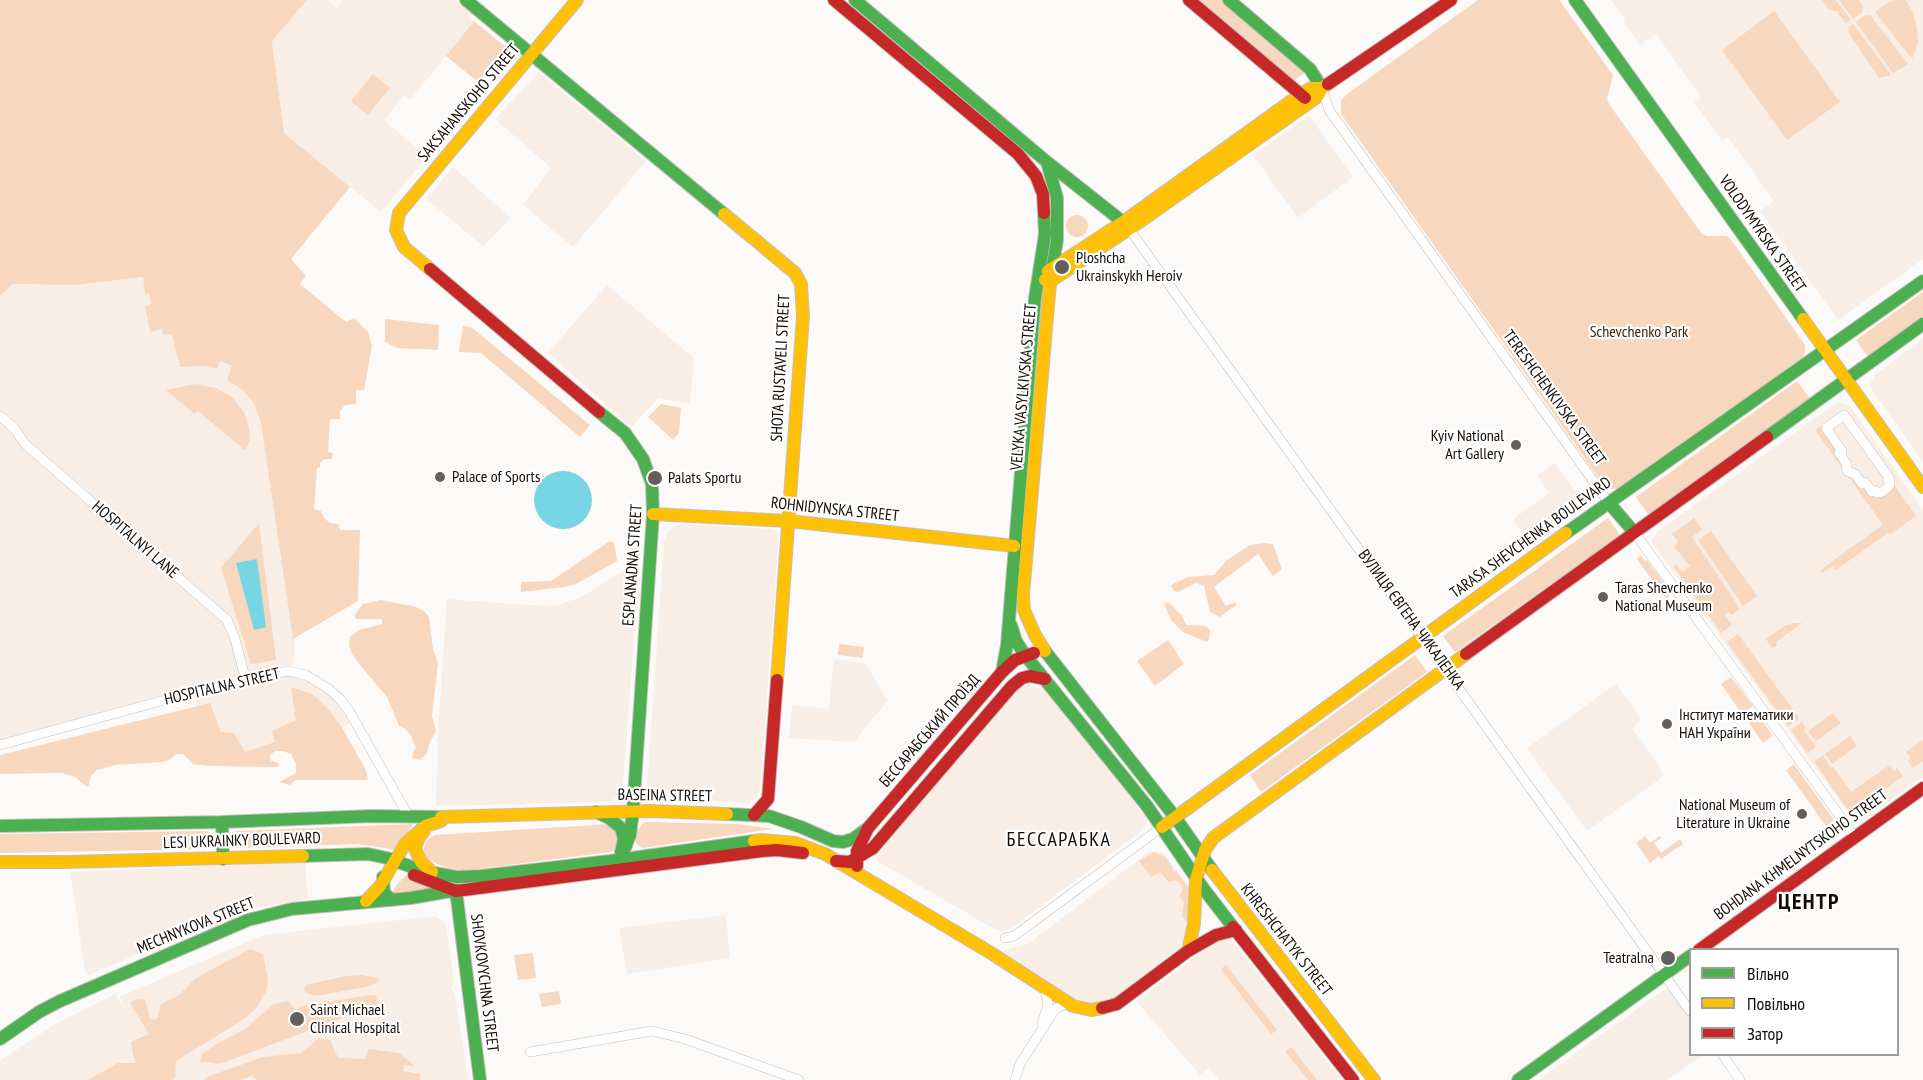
<!DOCTYPE html>
<meta charset="utf-8">
<style>
body{margin:0}
#map{position:relative;width:1923px;height:1080px;overflow:hidden;background:#fcfaf8;font-family:"PT Sans Narrow",sans-serif}
canvas{display:block}
.legend{position:absolute;left:1689px;top:948px;width:210px;height:108px;box-sizing:border-box;background:#fff;border:2px solid #a09d9b;margin:0;padding:8px 10px;list-style:none;font-size:18px;color:#120b06}
.legend li{display:flex;align-items:center;gap:12px;height:30px}
.legend b{width:30px;border:2px solid #a09d9b}
</style>
<div id="map">
<canvas width="1923" height="1080"></canvas>
<ul class="legend">
<li><b style="height:8px;background:#4caf50"></b>Вільно</li>
<li><b style="height:8px;background:#ffc107"></b>Повільно</li>
<li><b style="height:8px;background:#c62828"></b>Затор</li>
</ul>
</div>
<script>
const ctx = document.querySelector('canvas').getContext('2d');
ctx.lineJoin = 'round';
function fill(path, color) {
  ctx.fillStyle = color;
  ctx.fill(path, 'evenodd');
}
function poly(rows) {
  const path = new Path2D();
  for (const r of rows) {
    if (r.length === 3) {
      path.moveTo(r[0] + r[2], r[1]);
      path.arc(r[0], r[1], r[2], 0, 2 * Math.PI);
      continue;
    }
    path.moveTo(r[0], r[1]);
    for (let i = 2; i < r.length; i += 2) path.lineTo(r[i], r[i + 1]);
  }
  return path;
}
function stroke(path, color, width, dash) {
  ctx.strokeStyle = color;
  ctx.lineWidth = width;
  ctx.lineCap = dash ? 'butt' : 'round';
  ctx.setLineDash(dash || []);
  ctx.stroke(path);
}
function label(font, color, halo, rows, align = 'center') {
  ctx.font = font + ' "PT Sans Narrow",sans-serif';
  ctx.lineWidth = 4.5;
  ctx.setLineDash([]);
  ctx.textBaseline = 'middle';
  ctx.strokeStyle = halo;
  ctx.fillStyle = color;
  for (const [text, x, y, turn = 0] of rows) {
    ctx.save();
    ctx.translate(x, y);
    ctx.rotate((+turn || 0) * Math.PI / 180);
    ctx.textAlign = isNaN(turn) ? turn : align;
    if (halo) ctx.strokeText(text, 0, 0);
    ctx.fillText(text, 0, 0);
    ctx.restore();
  }
}
fill(poly([
 [307,0,327,0,337,8,342,2,340,0,456,0,473,14,470,17,474,21,410,100,404,96,384,120,427,157,381,212,284,133,272,40],
 [1611,0,1923,0,1923,259,1838,320,1760,211,1774,201,1728,137,1722,141,1694,102,1701,97,1656,34,1641,45,1624,22,1625,19],
 [539,72,646,161,573,247,523,205,551,168,495,119],
 [1308,116,1311,118,1353,177,1298,218,1253,155],
 [453,167,511,218,483,246,426,199],
 [143,277,279,401,295,644,293,665,267,668,200,684,0,741,0,296,13,284,75,285],
 [607,285,694,358,690,404,659,398,631,427,548,353],
 [1923,338,1923,462,1872,390,1870,384,1875,375],
 [1840,403,1849,406,1852,409,1923,510,1923,777,1862,821,1857,822,1853,819,1654,546,1652,540,1657,532,1832,406],
 [1555,463,1582,501,1527,540,1513,519,1549,493,1537,475],
 [681,524,772,529,777,531,779,535,760,789,757,797,748,803,659,797,652,794,647,787,664,542,668,532,676,525],
 [628,570,636,575,639,584,635,624,623,785,622,793,617,798,606,802,436,806,438,730,447,599,514,604,545,606,558,605,581,597,623,571],
 [834,659,865,663,888,701,864,728,855,742,789,738,792,705,829,709],
 [271,676,293,676,311,682,334,699,350,722,344,727,294,738,248,752,205,756,199,713,194,696,242,682],
 [1616,684,1642,720,1632,728,1660,767,1659,768,1664,776,1587,831,1527,748],
 [1029,685,1041,688,1052,696,1145,816,1147,823,1143,830,1013,927,1004,931,996,930,879,862,875,856,875,851,1015,690,1021,686],
 [1150,851,1159,851,1163,853,1190,887,1192,895,1184,941,1178,950,1123,994,1108,1002,1092,1004,1076,1000,1002,951,1028,944],
 [305,862,308,899,236,912,89,975,85,970,70,872],
 [726,915,730,958,627,974,619,928],
 [436,916,446,924,454,981,451,988,455,994,468,1080,0,1080,0,1061,55,1024,115,994,135,1021,119,997,264,935],
 [1226,937,1231,939,1342,1080,1219,1080,1209,1068,1200,1075,1136,1001,1217,941],
 [1665,989,1670,990,1674,994,1690,1017,1690,1054,1703,1055,1667,1080,1538,1080]
]), '#f8eee6');
fill(poly([
 [0,0,307,0,272,41,284,133,350,187,291,259,306,276,300,284,346,322,354,318,368,332,372,346,364,390,356,390,356,404,345,405,340,411,340,419,330,419,328,452,333,453,332,459,324,459,320,463,320,467,317,468,314,509,321,511,324,518,330,523,338,524,340,530,360,530,358,601,293,639,261,422,254,403,243,390,227,380,232,366,220,361,217,369,204,366,180,367,172,334,164,335,162,329,150,332,145,306,151,304,149,293,145,294,143,277,75,285,13,284,0,296],
 [1190,0,1229,0,1310,69,1289,84],
 [1478,0,1559,0,1613,75,1607,99,1609,104,1702,234,1707,236,1726,236,1730,238,1805,345,1805,353,1801,360,1619,489,1610,489,1603,484,1341,114,1341,101,1347,94],
 [1822,0,1836,0,1851,20,1846,23,1839,15,1839,11,1829,10],
 [1839,0,1858,0,1863,6,1862,12,1853,19],
 [1896,0,1906,0,1913,13,1917,29,1918,43,1912,59,1876,13,1876,11,1888,3],
 [1774,11,1840,102,1787,140,1722,50],
 [1865,15,1870,15,1908,64,1893,73,1856,22],
 [474,21,507,48,478,82,446,56],
 [1853,24,1891,75,1879,78,1848,32,1849,27],
 [373,74,390,88,368,115,351,101],
 [1077,226,11],
 [1923,292,1923,317,1868,357,1856,340],
 [385,319,439,325,438,350,398,348,385,342],
 [463,326,471,327,590,425,580,437,481,353,459,352],
 [1797,381,1810,399,1648,514,1636,497],
 [195,384,216,388,232,397,244,412,249,428,250,440,245,450,198,411,194,414,166,390],
 [661,404,681,408,679,433,673,440,648,417],
 [1821,426,1824,427,1846,466,1877,493,1890,479,1916,516,1890,534,1888,533,1836,570,1833,566,1822,573,1820,570,1883,525,1815,430],
 [1608,518,1620,535,1455,652,1443,636],
 [1694,518,1702,530,1692,537,1740,609,1732,615,1729,612,1724,614,1732,625,1721,633,1673,566,1676,564,1682,572,1690,566,1674,546,1678,542,1672,534],
 [259,523,276,660,251,664,221,568],
 [1711,531,1757,596,1743,606,1698,540],
 [610,541,614,543,617,561,576,584,565,587,521,592,521,582,551,581],
 [1264,543,1273,544,1282,569,1273,576,1258,554,1214,587,1226,606,1236,602,1236,605,1220,617,1210,612,1204,586,1196,583,1178,592,1174,591,1171,585,1188,577,1214,575,1227,560,1250,545],
 [1641,555,1645,561,1647,560,1672,594,1665,598,1637,559],
 [381,600,416,607,424,611,429,617,433,649,438,663,432,716,436,731,430,742,427,753,420,760,412,758,413,752,416,748,411,736,406,729,399,726,387,697,360,665,352,654,349,645,350,637,359,630,382,624,382,619,356,619,355,617,355,614,363,604],
 [1168,602,1182,616,1186,625,1206,626,1210,630,1209,639,1207,642,1183,632,1171,620,1168,613,1164,604],
 [1793,623,1802,623,1776,642,1777,645,1772,648,1766,639,1784,626],
 [1738,634,1799,718,1788,726,1727,642],
 [1168,640,1184,664,1155,686,1137,661],
 [839,644,864,647,863,658,838,655],
 [1415,655,1427,672,1261,792,1250,775],
 [1731,677,1753,706,1742,714,1721,684],
 [291,687,312,694,329,710,343,729,366,770,368,780,296,780,290,785,279,782,296,773,296,764,291,754,283,751,275,751,269,756,271,761,278,763,279,766,276,767,211,766,193,764,183,754,176,754,171,759,163,762,115,765,97,770,91,776,89,785,87,787,75,777,63,773,0,774,0,755,210,703,221,732,234,733,245,752,275,742,272,731,296,720],
 [1757,713,1773,736,1763,743,1747,720],
 [1833,713,1841,723,1816,741,1808,731],
 [1802,722,1806,728,1804,730,1816,747,1807,753,1791,730],
 [1850,736,1857,746,1832,764,1825,754],
 [1923,740,1923,761,1913,768,1908,761,1911,758,1906,752],
 [1823,755,1831,768,1833,767,1851,792,1890,765,1894,771,1897,768,1903,776,1851,814,1814,762],
 [1794,764,1836,823,1828,829,1786,770],
 [647,822,737,824,773,829,642,848,637,844,635,841,637,831,643,823],
 [413,824,397,850,358,844,238,848,233,846,230,842,230,837,236,831],
 [610,824,620,832,615,850,610,852,477,869,463,870,449,868,437,864,426,858,423,853,425,842,434,835],
 [207,831,212,834,213,846,209,849,0,853,0,834],
 [1645,836,1650,843,1660,836,1661,838,1654,843,1661,853,1680,839,1683,844,1661,859,1659,856,1650,863,1636,843],
 [1154,852,1165,857,1173,868,1172,870,1174,872,1176,871,1190,891,1188,924,1182,916,1184,902,1179,896,1183,890,1181,884,1175,880,1169,882,1160,872,1151,877,1139,861],
 [406,875,427,885,428,891,396,895,393,892,394,888],
 [250,949,263,954,268,980,266,992,256,1008,244,1019,176,1061,175,1077,172,1080,88,1080,118,1063,135,1063,131,1042,149,1034,130,1003,132,1001,141,999,145,1000,150,1018,154,1020,157,1018,161,1004,178,996,196,978],
 [533,953,536,978,518,980,514,955],
 [1226,965,1277,1030,1271,1034,1221,969],
 [362,975,381,979,378,982,370,986,322,995,312,995,305,992,304,988,307,985,345,976],
 [559,991,561,1004,542,1007,539,994],
 [370,995,375,995,379,1004,225,1062,217,1064,209,1062,200,1062,202,1054,215,1045,245,1029,274,1004,287,1001,296,1010,302,1006],
 [319,1038,330,1040,338,1058,365,1059,369,1049,399,1053,415,1066,404,1065,403,1071,420,1074,420,1080,258,1080,252,1076,240,1080,205,1080,204,1078,263,1057,301,1053],
 [1291,1047,1317,1080,1308,1080,1285,1051]
]), '#f7d7bd');
fill(poly([
 [563,500,29],
 [257,559,266,627,254,630,236,563]
]), '#78d5e3');
const street = poly([
 [1322,88,1329,110,1609,503],
 [1127,226,1690,1011],
 [1844,415,1890,479,1888,481,1890,484,1889,486,1882,492,1877,493,1875,490,1872,492,1865,482,1862,484,1855,474,1847,471,1846,463,1839,453,1842,451,1826,428,1844,415],
 [0,416,14,428,25,444,227,620,235,639,245,678],
 [1634,532,1855,837],
 [0,745,245,678,289,671,306,675,329,689,340,699,349,711,409,817],
 [1005,938,1014,936,1162,827],
 [1042,1023,1048,1005,1045,987],
 [530,1052,652,1031,685,1039,799,1080],
 [1722,1054,1740,1080],
 [1015,1080,1020,1064,1055,1009,1067,1003]
]);
const fast = poly([
 [466,0,724,214],
 [855,0,1047,162,1057,198,1057,240,1050,283],
 [1229,0,1310,69,1322,88],
 [1575,0,1803,319],
 [1047,162,1123,222],
 [599,412,625,433,643,459,652,484,653,514,633,811,630,835,625,848],
 [1767,437,1923,324],
 [1609,503,1634,532],
 [1566,533,1923,281],
 [1011,625,1016,641,1025,655,1147,806,1203,888,1233,927],
 [1045,651,1175,817,1212,870],
 [1002,672,1007,645,1035,298,1045,234,1044,213],
 [596,812,609,818,621,828,624,839,621,852],
 [727,814,769,816,801,827,833,841,843,842,853,839,868,828],
 [222,822,223,859],
 [0,826,222,822,372,816,441,817],
 [303,856,368,854,387,858,423,871,457,877,481,876,610,861,754,841],
 [383,877,384,893,392,900],
 [456,891,480,1080],
 [0,1039,39,1012,60,1001,248,920,292,909,411,898,457,890],
 [1518,1080,1690,956]
]);
const slow = poly([
 [724,214,795,273,801,284,803,316,777,680],
 [430,269,404,247,396,230,399,213,577,0],
 [1048,271,1123,222,1301,94,1311,88,1322,88],
 [1045,280,1051,281,1135,225,1317,97,1322,88,1328,84],
 [1803,319,1923,487],
 [653,514,789,521,1014,546],
 [1045,651,1035,635,1024,610,1023,595,1050,283],
 [441,817,650,811,727,814],
 [1162,827,1566,533],
 [424,831,418,839,415,849,421,862,432,872],
 [754,841,762,840,796,843,825,854,991,953,1073,1006,1091,1010,1102,1008],
 [0,862,65,862,303,856],
 [1212,870,1374,1080],
 [366,901,380,886,405,844,425,826,441,821],
 [1188,951,1194,924,1196,879,1205,850,1213,838,1466,654]
]);
const jam = poly([
 [834,0,1018,154,1036,176,1043,194,1044,213],
 [1189,0,1305,98],
 [1328,84,1451,0],
 [430,269,599,412],
 [1466,654,1767,437],
 [754,815,768,799,777,680],
 [836,861,850,862,873,848,1012,686,1022,678,1030,676,1045,679],
 [857,866,857,851,868,828,1002,672,1015,660,1034,653],
 [414,875,456,891,762,851,777,850,803,853],
 [1233,927,1353,1080],
 [1699,950,1923,788],
 [1102,1008,1117,1004,1188,951,1216,935,1236,930]
]);
stroke(street, '#c4c0bc', 10);
stroke(fast, '#c4c0bc', 14);
stroke(slow, '#c4c0bc', 14);
stroke(jam, '#c4c0bc', 14);
stroke(street, '#fffefe', 9);
stroke(fast, '#4caf50', 12);
stroke(slow, '#ffc107', 12);
stroke(jam, '#c62828', 12);
for (const [x, y, r, color] of [
 [1062,267,8,"#645f5b"],
 [1516,445,6,"#645f5b"],
 [440,477,6,"#645f5b"],
 [655,478,8,"#645f5b"],
 [1603,597,6,"#645f5b"],
 [1667,724,6,"#645f5b"],
 [1802,814,6,"#645f5b"],
 [1668,958,8,"#645f5b"],
 [297,1019,8,"#645f5b"]
]) {
  const dot = new Path2D();
  dot.arc(x, y, r, 0, 2 * Math.PI);
  ctx.fillStyle = color;
  ctx.fill(dot);
  stroke(dot, '#fff', 2);
}
label('16px', '#120b06', '#fff', [
 ["SAKSAHANSKOHO STREET",469,103,-50],
 ["VOLODYMYRSKA STREET",1762,234,55],
 ["SHOTA RUSTAVELI STREET",781,368,-87],
 ["VELYKA VASYLKIVSKA STREET",1024,387,-85],
 ["TERESHCHENKIVSKA STREET",1554,398,54],
 ["ROHNIDYNSKA STREET",835,510,6],
 ["TARASA SHEVCHENKA BOULEVARD",1531,538,-36],
 ["HOSPITALNYI LANE",135,540,41],
 ["ESPLANADNA STREET",633,565,-86],
 ["ВУЛИЦЯ ЄВГЕНА ЧИКАЛЕНКА",1411,620,54],
 ["HOSPITALNA STREET",222,687,-13],
 ["БЕССАРАБСЬКИЙ ПРОЇЗД",930,731,-49],
 ["BASEINA STREET",665,796,1],
 ["LESI UKRAINKY BOULEVARD",242,841,-2],
 ["BOHDANA KHMELNYTSKOHO STREET",1801,855,-36],
 ["MECHNYKOVA STREET",196,926,-22],
 ["KHRESHCHATYK STREET",1286,940,52],
 ["SHOVKOVYCHNA STREET",484,983,83]
]);
label('16px', '#120b06', '#fff', [
 ["Ploshcha",1076,258],
 ["Ukrainskykh Heroiv",1076,276],
 ["Kyiv National",1504,436,"right"],
 ["Art Gallery",1504,454,"right"],
 ["Palace of Sports",452,477],
 ["Palats Sportu",668,478],
 ["Taras Shevchenko",1615,588],
 ["National Museum",1615,606],
 ["Інститут математики",1679,715],
 ["НАН України",1679,733],
 ["National Museum of",1790,805,"right"],
 ["Literature in Ukraine",1790,823,"right"],
 ["Teatralna",1654,958,"right"],
 ["Saint Michael",310,1010],
 ["Clinical Hospital",310,1028]
], 'left');
label('16px', '#3e2207', '#fff', [
 ["Schevchenko Park",1639,332]
]);
ctx.letterSpacing = '1.5px';
label('20px', '#120b06', '#fff', [
 ["БЕССАРАБКА",1059,840]
]);
ctx.letterSpacing = '0px';
ctx.letterSpacing = '1.5px';
label('bold 22px', '#120b06', '#fff', [
 ["ЦЕНТР",1809,903]
]);
ctx.letterSpacing = '0px';
</script>
